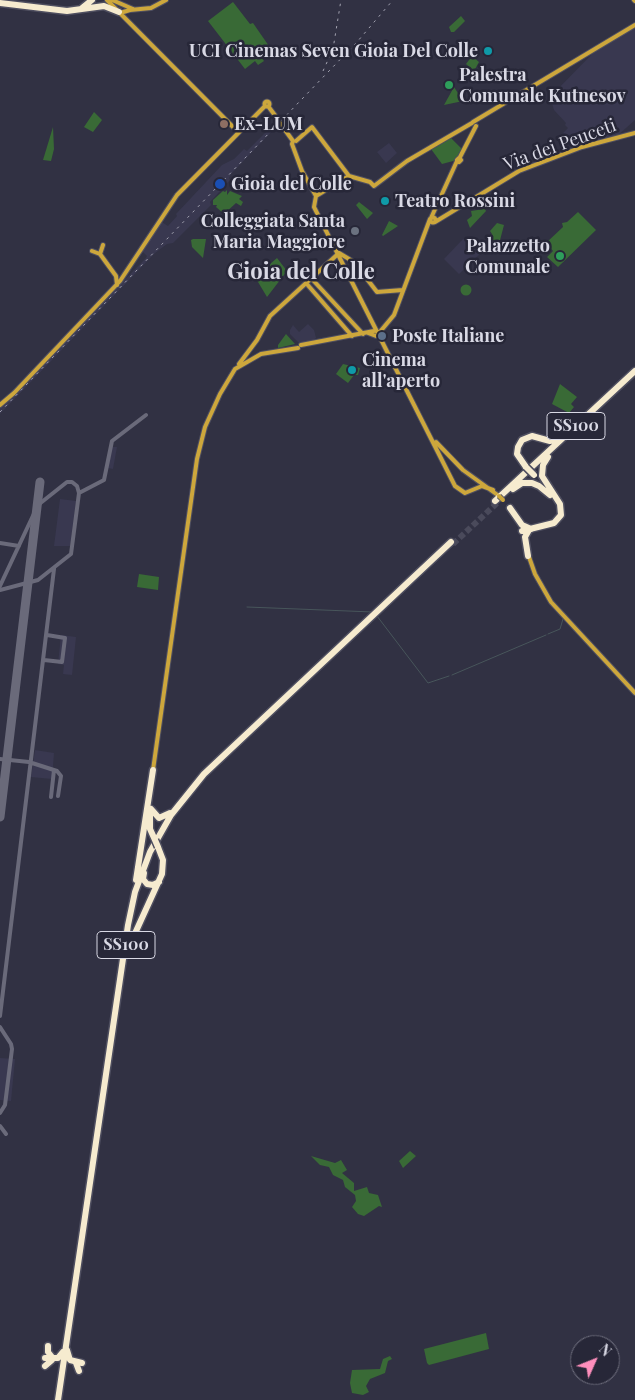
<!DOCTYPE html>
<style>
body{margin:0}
#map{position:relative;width:635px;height:1400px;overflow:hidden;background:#313143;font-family:"Playfair Display",serif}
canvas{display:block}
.north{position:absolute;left:570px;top:1335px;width:50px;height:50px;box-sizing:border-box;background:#272738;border:1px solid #6e6e7d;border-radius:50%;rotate:46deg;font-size:14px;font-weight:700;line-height:20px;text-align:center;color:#d9d9e5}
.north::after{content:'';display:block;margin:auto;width:18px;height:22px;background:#fe8ebc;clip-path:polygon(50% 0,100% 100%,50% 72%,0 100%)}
</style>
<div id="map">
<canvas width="635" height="1400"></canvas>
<div class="north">N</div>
</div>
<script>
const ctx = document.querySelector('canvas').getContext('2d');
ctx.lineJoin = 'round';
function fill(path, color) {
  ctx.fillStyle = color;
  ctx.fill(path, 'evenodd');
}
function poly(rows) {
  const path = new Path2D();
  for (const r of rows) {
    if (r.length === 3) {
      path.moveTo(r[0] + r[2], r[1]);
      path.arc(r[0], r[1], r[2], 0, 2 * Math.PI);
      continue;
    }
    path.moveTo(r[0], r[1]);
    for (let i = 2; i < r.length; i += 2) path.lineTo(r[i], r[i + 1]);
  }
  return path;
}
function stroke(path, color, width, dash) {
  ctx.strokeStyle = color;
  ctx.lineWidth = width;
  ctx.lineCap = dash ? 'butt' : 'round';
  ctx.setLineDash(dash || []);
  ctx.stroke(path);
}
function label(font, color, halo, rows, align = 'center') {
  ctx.font = font + ' "Playfair Display",serif';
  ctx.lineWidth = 5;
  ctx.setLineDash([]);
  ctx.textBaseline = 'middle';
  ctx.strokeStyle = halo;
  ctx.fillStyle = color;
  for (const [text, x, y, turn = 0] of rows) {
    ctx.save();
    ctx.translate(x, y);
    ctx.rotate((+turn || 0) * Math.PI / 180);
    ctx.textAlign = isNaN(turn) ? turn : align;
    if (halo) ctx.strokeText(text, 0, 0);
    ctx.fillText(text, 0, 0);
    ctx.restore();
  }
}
fill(poly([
 [635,27,635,120,617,136,575,146,563,133,568,128,565,125,566,123,554,110,550,97,596,50],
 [277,121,278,125,231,174,229,178,230,180,210,202,211,205,173,243,167,244,155,253,0,414,0,407,145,259,147,256,142,251,160,221,168,226,177,216,176,214,222,165,234,159,244,149,247,151],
 [389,143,397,153,386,163,377,152],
 [463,239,476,246,475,248,482,250,480,254,459,274,444,259],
 [308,324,314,330,316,338,311,342,299,343,290,334,290,330,293,325,299,332],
 [111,447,117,447,113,469,108,468],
 [60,499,76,501,70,546,54,546],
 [61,635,76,637,72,675,63,674,64,665,58,664],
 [35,750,54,753,52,779,31,777],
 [0,1058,15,1059,11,1101,0,1100]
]), '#393850');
fill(poly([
 [233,2,250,24,253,23,271,49,261,57,264,61,258,65,255,61,245,69,208,21],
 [461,16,465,21,454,32,451,32,449,27],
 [472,56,479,62,474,71,466,64],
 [454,87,463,101,444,105],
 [94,112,102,120,93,132,84,127],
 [53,127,54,149,51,161,43,160],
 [451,138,462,149,457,160,442,164,431,149],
 [227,190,227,195,230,191,242,196,239,199,243,202,241,206,236,203,224,214,216,207,217,205,213,205,213,200,223,191,225,192],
 [359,202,373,213,367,219,356,205],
 [483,205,486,211,470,228,467,220,472,216,471,211,484,209],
 [578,212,596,230,558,267,547,257,553,251,546,243,563,227,562,223,567,222],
 [389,221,398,226,383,236,382,235],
 [497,223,504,225,499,244,488,239,492,234,490,231],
 [193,239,206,239,203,258,192,247,191,240],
 [277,258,287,271,267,297,255,277],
 [489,261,495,267,486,275,481,270],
 [466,290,5.5],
 [286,334,295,344,278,348,278,345],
 [343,364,360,368,358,375,354,375,348,383,336,374],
 [560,384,577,397,571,404,574,407,569,413,552,404],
 [139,574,159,577,158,590,137,587],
 [410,1151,416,1156,403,1168,399,1161],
 [311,1156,335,1163,341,1160,347,1170,342,1173,354,1183,354,1191,367,1187,369,1193,378,1195,382,1207,379,1206,364,1216,358,1214,352,1207,356,1201,355,1195,345,1187,343,1180,333,1175,329,1167,320,1165],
 [486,1333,489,1349,429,1365,427,1363,424,1349],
 [390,1356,392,1359,388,1361,385,1373,370,1379,366,1386,369,1392,363,1395,352,1393,350,1383,352,1370,380,1369,383,1359]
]), '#396a36');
stroke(poly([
 [247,607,373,612],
 [377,616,428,683,449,676],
 [548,634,560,629,563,619],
 [452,675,546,635]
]), '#48565b', 1);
stroke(poly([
 [79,493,104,480,112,441,146,415],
 [0,543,19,546],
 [0,586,38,505,67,482,72,482,77,486,79,493,71,554,38,580,0,590],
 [44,660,62,662,65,638,47,635],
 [0,759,29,762,57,771,61,776,58,796],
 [51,797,54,770],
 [0,1016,54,569],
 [0,1027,11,1044,12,1049,5,1105,0,1113],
 [0,1126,6,1134]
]), '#6a6a7a', 4);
stroke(poly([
 [0,817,40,482]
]), '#6a6a7a', 9);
stroke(poly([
 [453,544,497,503]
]), '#4a4a5b', 6, [6, 3]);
const secondary = poly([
 [107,0,238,132],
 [112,0,133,9],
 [634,0,635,1],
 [120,13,130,10,151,8,166,0],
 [267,104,2.5],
 [268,106,277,118],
 [473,122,635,25],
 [280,123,293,141],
 [293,141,292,144,302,171,316,196],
 [296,141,312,127,349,176],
 [459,158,461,160,459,162,457,160,459,158],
 [459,159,476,126],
 [316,196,314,207,455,486,465,493,482,486,493,490],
 [316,196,349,176,370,182,374,186,407,161,472,123],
 [433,220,2.5],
 [431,218,457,161],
 [435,222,519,171,582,147,635,133],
 [92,251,100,254,116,276,117,285],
 [339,253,354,262,377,292,403,290],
 [100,254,103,245],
 [311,278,363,334],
 [306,283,352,336],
 [368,333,376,336],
 [379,333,394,315,430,219],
 [301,345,374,331],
 [239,364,257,340,270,316,339,253],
 [0,405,14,393,120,281,177,195,265,106],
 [436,442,463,470,499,496],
 [528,554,535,574,551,602,635,693],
 [153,770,197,459,205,427,220,394,235,369,261,354,298,348]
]);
const highway = poly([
 [0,3,67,11,104,6,119,12],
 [82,8,92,0],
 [526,467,517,454,518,447,522,440,532,436,550,441,561,438],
 [513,489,522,483,532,483,539,486,550,495],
 [495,501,635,371],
 [510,508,522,525,531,529],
 [522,531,554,523,561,515,560,504,542,476,543,465,548,457],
 [528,556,525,537,529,530],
 [151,809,159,818,170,813],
 [150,811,150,829,155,840],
 [144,873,143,879,147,884,153,885,159,882],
 [136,880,153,770],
 [127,951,162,874,163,860,158,847],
 [48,1346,48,1352,52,1357],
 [67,1350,70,1360,82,1363],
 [45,1358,58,1358,63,1352],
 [76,1363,79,1371],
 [45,1366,52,1360],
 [58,1400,128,925,135,892,150,852,171,815,204,774,451,542]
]);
stroke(secondary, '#4f4f60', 6);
stroke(highway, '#4f4f60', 9);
stroke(secondary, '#cda73c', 4);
stroke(highway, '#f6ebcf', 6);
stroke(poly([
 [323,71,333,49,341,0],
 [0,412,357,42,393,0]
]), '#a3a3b1', 1, [2.5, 5]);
const secondaryBridge = poly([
 [499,496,503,500]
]);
const highwayBridge = poly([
 [526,467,534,475],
 [155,840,158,847]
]);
stroke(secondaryBridge, '#4f4f60', 6, []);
stroke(highwayBridge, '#4f4f60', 9, []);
stroke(secondaryBridge, '#cda73c', 4);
stroke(highwayBridge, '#f6ebcf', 6);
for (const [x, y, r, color] of [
 [488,51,5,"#0f9aa8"],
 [449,85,5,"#2e9e5b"],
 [224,124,5,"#8d6e63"],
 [220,184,6,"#1a4fb4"],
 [385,201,5,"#0f9aa8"],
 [355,231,5,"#6b7280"],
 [560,256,5,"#2e9e5b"],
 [382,336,5,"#5c6f8a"],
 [352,370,5,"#0f9aa8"]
]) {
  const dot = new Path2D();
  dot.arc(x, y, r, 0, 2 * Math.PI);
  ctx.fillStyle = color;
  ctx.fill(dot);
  stroke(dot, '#272738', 2);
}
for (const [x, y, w] of [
 [576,426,58],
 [126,945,58]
]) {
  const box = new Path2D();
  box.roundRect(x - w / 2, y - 13.5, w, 27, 4);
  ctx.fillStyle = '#272738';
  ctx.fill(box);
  stroke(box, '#d9d9e5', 1);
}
label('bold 16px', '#d9d9e5', null, [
 ["SS100",576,426],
 ["SS100",126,945]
]);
label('bold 18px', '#d9d9e5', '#272738', [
 ["UCI Cinemas Seven Gioia Del Colle",478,51,"right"],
 ["Palestra",459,75],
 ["Comunale Kutnesov",459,96],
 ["Ex-LUM",234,124],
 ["Gioia del Colle",231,184],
 ["Teatro Rossini",395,201],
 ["Colleggiata Santa",345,221,"right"],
 ["Maria Maggiore",345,242,"right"],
 ["Palazzetto",550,246,"right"],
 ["Comunale",550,267,"right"],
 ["Poste Italiane",392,336],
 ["Cinema",362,360],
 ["all'aperto",362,381]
], 'left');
label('18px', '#d9d9e5', '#272738', [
 ["Via dei Peuceti",560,145,-20]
]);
label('bold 22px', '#d9d9e5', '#272738', [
 ["Gioia del Colle",301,272]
]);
</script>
